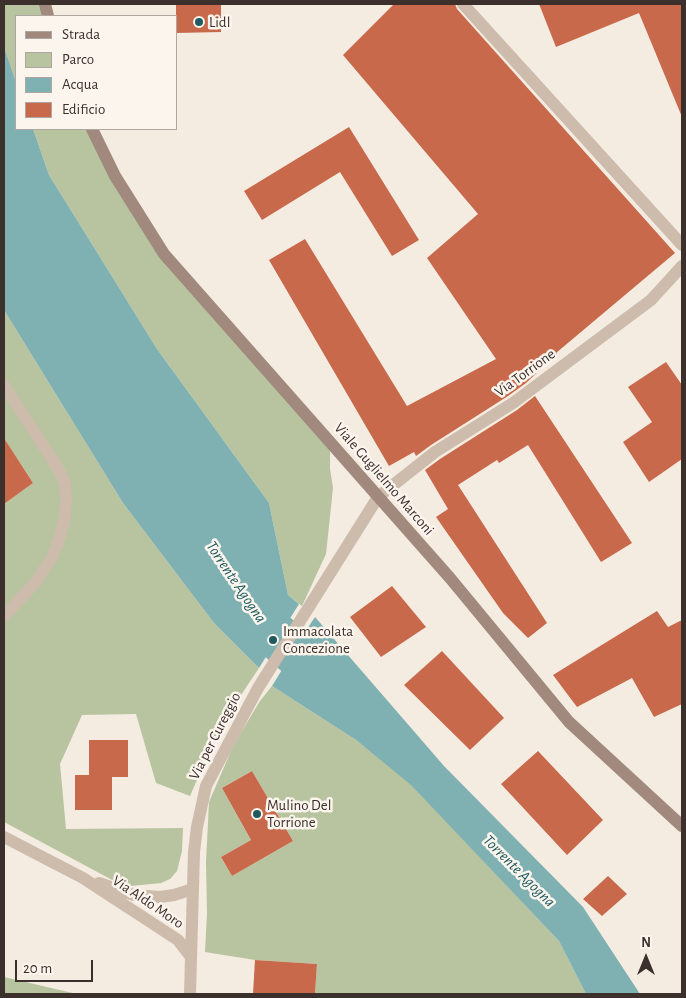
<!DOCTYPE html>
<style>
body{margin:0}
#map{position:relative;width:686px;height:998px;overflow:hidden;background:#f4ebe1;font-family:"Alegreya Sans",sans-serif}
canvas{display:block}
.frame{position:absolute;inset:0;border:5px solid #3b302b;pointer-events:none}
.legend{position:absolute;left:15px;top:15px;width:162px;height:115px;box-sizing:border-box;background:#fbf5ee;border:1px solid #aea6a0;margin:0;padding:6px 9px;list-style:none;font-size:15px;color:#3b302b}
.legend li{display:flex;align-items:center;gap:10px;height:25px}
.legend b{width:25px;border:1px solid #aea6a0}
.north{position:absolute;left:621px;top:933px;width:50px;height:50px;-webkit-text-stroke:4px #fbf5ee;paint-order:stroke;rotate:0deg;font-size:14px;font-weight:700;line-height:20px;text-align:center;color:#3b302b}
.north::after{content:'';display:block;margin:auto;width:18px;height:22px;background:#3b302b;clip-path:polygon(50% 0,100% 100%,50% 72%,0 100%)}
.scale{position:absolute;left:15px;top:960px;width:78px;height:22px;box-sizing:border-box;border:2px solid #3b302b;border-top:0;padding-left:6px;font-size:15px;line-height:18px;white-space:nowrap;color:#3b302b;-webkit-text-stroke:4px #fbf5ee;paint-order:stroke}
</style>
<div id="map">
<canvas width="686" height="998"></canvas>
<div class="frame"></div>
<ul class="legend">
<li><b style="height:6px;background:#a18a7d"></b>Strada</li>
<li><b style="height:14px;background:#b8c4a0"></b>Parco</li>
<li><b style="height:14px;background:#7fb0b2"></b>Acqua</li>
<li><b style="height:14px;background:#c8694b"></b>Edificio</li>
</ul>
<div class="north">N</div>
<div class="scale">20 m</div>
</div>
<script>
const ctx = document.querySelector('canvas').getContext('2d');
ctx.lineJoin = 'round';
function fill(path, color) {
  ctx.fillStyle = color;
  ctx.fill(path, 'evenodd');
}
function poly(rows) {
  const path = new Path2D();
  for (const r of rows) {
    path.moveTo(r[0], r[1]);
    for (let i = 2; i < r.length; i += 2) path.lineTo(r[i], r[i + 1]);
  }
  return path;
}
function stroke(path, color, width, dash) {
  ctx.strokeStyle = color;
  ctx.lineWidth = width;
  ctx.lineCap = dash ? 'butt' : 'round';
  ctx.setLineDash(dash || []);
  ctx.stroke(path);
}
function label(font, color, halo, rows, align = 'center') {
  ctx.font = font + ' "Alegreya Sans",sans-serif';
  ctx.lineWidth = 5;
  ctx.setLineDash([]);
  ctx.textBaseline = 'middle';
  ctx.strokeStyle = halo;
  ctx.fillStyle = color;
  for (const [text, x, y, turn = 0] of rows) {
    ctx.save();
    ctx.translate(x, y);
    ctx.rotate((+turn || 0) * Math.PI / 180);
    ctx.textAlign = isNaN(turn) ? turn : align;
    if (halo) ctx.strokeText(text, 0, 0);
    ctx.fillText(text, 0, 0);
    ctx.restore();
  }
}
fill(poly([
 [4,4,45,4,48,16,16,16,16,82,4,47],
 [33,129,92,129,164,254,330,443,330,469,333,488,326,554,302,606,288,595,269,503,157,349,49,175],
 [4,310,123,503,214,623,259,668,239,698,214,741,190,796,156,783,136,714,82,715,60,764,66,829,183,828,182,851,177,871,170,879,161,883,131,886,116,882,4,822,4,616,9,611,4,606,4,504,33,483,4,438],
 [272,686,356,740,411,784,559,941,586,994,315,994,317,964,255,960,205,952,207,913,206,862,209,802,234,744,260,701],
 [252,771,293,841,232,876,221,857,251,840,222,788],
 [4,977,77,994,4,994]
]), '#b8c4a0');
fill(poly([
 [4,47,16,82,16,129,33,129,49,175,157,349,269,503,288,595,299,604,259,668,214,623,123,503,4,310],
 [315,617,444,766,583,907,640,994,586,994,559,941,411,785,356,740,272,686,288,660,298,662,303,655,297,644]
]), '#7fb0b2');
stroke(poly([
 [239,588,265,626,348,699]
]), '#7fb0b2', 46);
fill(poly([
 [176,4,221,4,221,32,176,33],
 [394,4,455,4,457,9,675,253,556,353,557,354,526,383,508,396,431,445,416,456,414,452,389,466,269,260,305,239,407,406,496,359,427,258,478,214,343,55],
 [539,4,682,4,682,117,639,13,556,47],
 [349,127,419,240,392,256,340,172,262,220,244,191],
 [666,362,682,385,682,459,649,482,623,442,652,422,628,387],
 [535,396,632,543,601,562,528,445,499,463,497,460,458,485,547,623,528,638,503,613,436,517,448,509,425,470,440,459,517,410],
 [4,438,33,483,4,504],
 [392,586,426,627,381,657,350,617],
 [657,611,668,627,682,620,682,704,654,717,632,678,577,707,553,675],
 [442,651,504,718,470,750,404,685],
 [89,740,128,740,128,777,112,777,112,810,75,810,75,775,89,775],
 [538,751,603,820,567,855,501,784],
 [252,771,293,841,232,876,221,857,251,840,222,788],
 [608,876,627,894,602,916,583,899],
 [255,960,317,964,315,994,253,994]
]), '#c8694b');
stroke(poly([
 [4,385,59,470,65,483,66,498,65,517,60,536,53,556,34,584,4,616]
]), '#cdbbac', 12);
stroke(poly([
 [463,4,682,245],
 [4,837,83,878,178,940,191,957],
 [99,883,134,895,160,897,174,895,193,889],
 [190,994,194,852,197,827,206,786,258,688,378,497,435,452,513,403,651,300,682,266]
]), '#cdbbac', 12);
stroke(poly([
 [45,4,48,16],
 [92,129,115,176,164,254,450,578,569,722,682,826]
]), '#a18a7d', 12);
for (const [x, y, r, color] of [
 [199,22,5,"#1f5a5e"],
 [273,640,5,"#1f5a5e"],
 [257,814,5,"#1f5a5e"]
]) {
  const dot = new Path2D();
  dot.arc(x, y, r, 0, 2 * Math.PI);
  ctx.fillStyle = color;
  ctx.fill(dot);
  stroke(dot, '#fbf5ee', 2);
}
label('15px', '#3b302b', '#fbf5ee', [
 ["Lidl",209,22],
 ["Immacolata",283,631],
 ["Concezione",283,648],
 ["Mulino Del",267,805],
 ["Torrione",267,822]
], 'left');
label('15px', '#3b302b', '#fbf5ee', [
 ["Via Torrione",525,373,-36],
 ["Viale Guglielmo Marconi",384,479,49],
 ["Via per Cureggio",215,736,-63],
 ["Via Aldo Moro",148,902,34]
]);
label('italic 16px', '#1f5a5e', '#fbf5ee', [
 ["Torrente Agogna",236,582,56],
 ["Torrente Agogna",519,871,45]
]);
</script>
